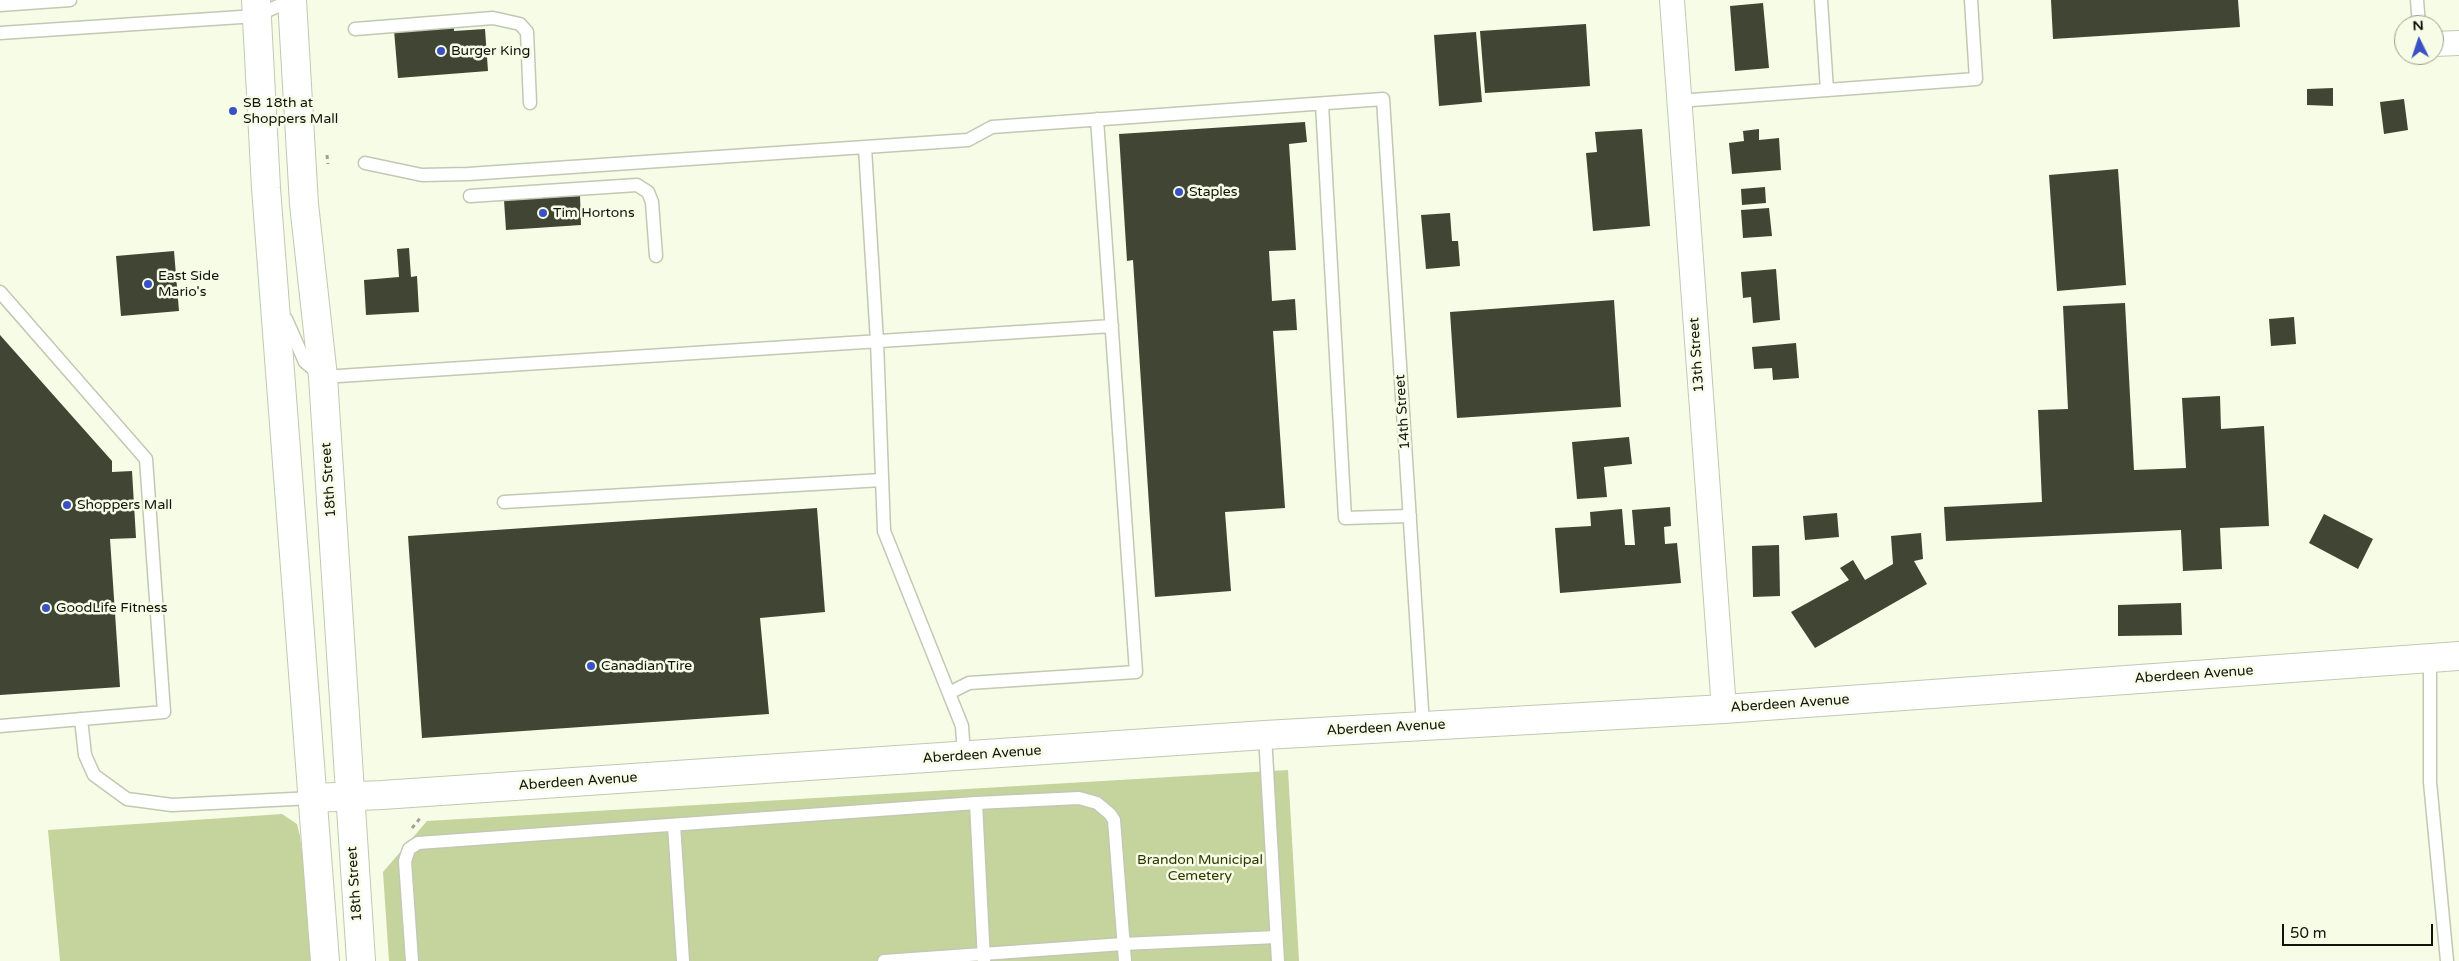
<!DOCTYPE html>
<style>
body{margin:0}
#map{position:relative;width:2459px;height:961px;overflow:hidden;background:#f6fce6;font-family:"Varela Round",sans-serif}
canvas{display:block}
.north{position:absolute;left:2394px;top:15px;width:50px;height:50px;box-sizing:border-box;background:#f6fce6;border:1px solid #9a9f8f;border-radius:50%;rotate:356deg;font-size:14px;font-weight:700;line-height:20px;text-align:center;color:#11130c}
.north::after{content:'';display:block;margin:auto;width:18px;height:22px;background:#3951c3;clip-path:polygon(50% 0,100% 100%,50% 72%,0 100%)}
.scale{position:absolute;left:2282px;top:924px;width:151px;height:22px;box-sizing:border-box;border:2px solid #11130c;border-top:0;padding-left:6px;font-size:15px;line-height:18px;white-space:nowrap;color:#11130c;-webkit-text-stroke:4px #f6fce6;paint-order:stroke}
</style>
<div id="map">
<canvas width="2459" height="961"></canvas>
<div class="north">N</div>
<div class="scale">50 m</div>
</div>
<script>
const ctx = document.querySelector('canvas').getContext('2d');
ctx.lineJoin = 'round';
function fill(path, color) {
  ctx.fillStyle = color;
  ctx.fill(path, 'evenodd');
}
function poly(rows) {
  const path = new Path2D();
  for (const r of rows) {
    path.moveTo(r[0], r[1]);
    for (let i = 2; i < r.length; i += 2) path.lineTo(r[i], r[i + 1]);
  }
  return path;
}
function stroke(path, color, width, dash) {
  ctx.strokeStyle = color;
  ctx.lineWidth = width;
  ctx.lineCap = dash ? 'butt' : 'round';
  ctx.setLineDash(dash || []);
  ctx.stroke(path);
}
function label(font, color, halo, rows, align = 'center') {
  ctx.font = font + ' "Varela Round",sans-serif';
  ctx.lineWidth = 5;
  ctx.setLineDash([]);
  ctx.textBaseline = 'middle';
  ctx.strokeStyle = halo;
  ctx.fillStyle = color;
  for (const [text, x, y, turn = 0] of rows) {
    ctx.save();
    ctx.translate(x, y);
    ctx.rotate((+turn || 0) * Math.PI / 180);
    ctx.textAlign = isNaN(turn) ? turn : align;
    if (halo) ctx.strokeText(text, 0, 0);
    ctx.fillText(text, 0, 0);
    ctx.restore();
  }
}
fill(poly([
 [1288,770,1299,961,389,961,383,872,427,821],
 [282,814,297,824,300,836,315,961,60,961,48,830]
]), '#c5d39d');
fill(poly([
 [2051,0,2238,0,2240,27,2053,39],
 [1763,3,1769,68,1735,71,1730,6],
 [1586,24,1590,86,1485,93,1480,31],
 [454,25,454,31,485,29,488,71,398,78,394,30],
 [1476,32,1482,102,1439,106,1434,35],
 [2333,88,2333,106,2307,105,2307,89],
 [2404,99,2408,130,2384,134,2380,102],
 [230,107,235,107,236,116,231,116],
 [1305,122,1307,142,1289,144,1296,250,1269,251,1272,301,1295,299,1297,330,1273,331,1285,508,1225,512,1231,591,1155,597,1133,260,1127,261,1119,134],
 [1642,129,1650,226,1593,231,1586,153,1597,152,1595,132],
 [1759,129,1759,140,1779,138,1781,170,1732,174,1729,143,1744,141,1743,131],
 [2118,169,2126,285,2057,291,2049,175],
 [1765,187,1766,203,1742,205,1741,189],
 [580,196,581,225,506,230,504,200],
 [1769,208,1772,236,1743,238,1741,210],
 [1450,213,1452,241,1458,241,1460,266,1426,269,1421,215],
 [409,248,411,277,417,276,419,312,366,315,364,280,399,277,397,249],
 [174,251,179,311,121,316,116,256],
 [1776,269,1780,320,1753,323,1751,297,1743,298,1741,272],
 [1614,300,1621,407,1457,418,1450,312],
 [2125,303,2134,470,2186,468,2182,398,2220,396,2221,429,2264,426,2269,526,2220,528,2222,569,2183,571,2181,530,1946,541,1944,507,2042,502,2038,410,2068,409,2063,306],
 [2294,317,2296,344,2271,346,2269,319],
 [0,335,112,461,112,472,132,471,136,538,110,539,120,687,0,695],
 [1796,343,1799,378,1773,380,1772,368,1754,369,1752,347],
 [1629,437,1632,464,1604,467,1607,497,1577,499,1572,442],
 [1670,507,1671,526,1664,527,1665,544,1677,543,1681,583,1560,593,1555,528,1591,526,1590,512,1622,509,1625,545,1635,545,1632,510],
 [817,508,825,612,760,618,769,714,422,738,408,536],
 [1837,513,1839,537,1805,540,1803,516],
 [2324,514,2373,539,2358,569,2309,543],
 [1921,533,1923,559,1914,561,1927,584,1815,648,1791,612,1849,580,1840,568,1853,560,1865,580,1893,564,1891,536],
 [1779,545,1780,596,1753,597,1752,546],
 [2181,603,2182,635,2118,636,2118,605]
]), '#414534');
const lane = poly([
 [1821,0,1827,90],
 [2417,0,2419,25],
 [0,5,70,0],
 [355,29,493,18,520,24,527,32,530,103],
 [0,33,256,16,291,0],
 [1678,101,1976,79,1971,0],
 [1322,104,1345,518,1410,516],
 [865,148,877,341,884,531,962,726,964,756],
 [365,163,422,175,468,174,968,140,992,127,1383,99,1423,725],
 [470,196,637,185,648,192,652,202,656,256],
 [0,292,146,459,164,712,0,726],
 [286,319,305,362,323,377,1112,326],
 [504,502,882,480],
 [2430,658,2430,782,2447,961],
 [949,693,969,683,1136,672,1097,119],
 [81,719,85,755,94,775,127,799,172,805,313,798],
 [1265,735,1278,961],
 [976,803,984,961],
 [674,825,683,961],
 [412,961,405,861,409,849,418,843,976,803,1079,798,1097,803,1110,814,1114,820,1125,961],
 [884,961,1123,944,1276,937]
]);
const street = poly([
 [1672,0,1724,709],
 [2434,44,2459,43]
]);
const secondary = poly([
 [313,798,382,795,1265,735,1724,709,2459,656]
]);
const primary = poly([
 [256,0,266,188,325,961],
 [292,0,304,204,323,377,361,961]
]);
stroke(lane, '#c2c8b3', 15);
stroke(street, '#c2c8b3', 26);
stroke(secondary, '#c2c8b3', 30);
stroke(primary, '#c2c8b3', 30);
stroke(poly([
 [327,155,328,164],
 [412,828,422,816]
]), '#9fa393', 3, [4, 4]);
stroke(lane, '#fff', 12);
stroke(street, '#fff', 24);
stroke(secondary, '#fff', 28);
stroke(primary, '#fff', 28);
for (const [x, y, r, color] of [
 [441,51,5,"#3951c3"],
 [233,111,5,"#3951c3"],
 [1179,192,5,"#3951c3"],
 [543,213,5,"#3951c3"],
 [148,284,5,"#3951c3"],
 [67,505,5,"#3951c3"],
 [46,608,5,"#3951c3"],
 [591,666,5,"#3951c3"]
]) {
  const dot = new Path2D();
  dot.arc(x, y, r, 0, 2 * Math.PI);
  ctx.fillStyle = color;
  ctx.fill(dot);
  stroke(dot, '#f6fce6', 2);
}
label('14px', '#11130c', '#f6fce6', [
 ["Burger King",451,51],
 ["SB 18th at",243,103],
 ["Shoppers Mall",243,119],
 ["Staples",1189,192],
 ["Tim Hortons",553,213],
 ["East Side",158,276],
 ["Mario's",158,292],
 ["Shoppers Mall",77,505],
 ["GoodLife Fitness",56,608],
 ["Canadian Tire",601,666]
], 'left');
label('14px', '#11130c', '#f6fce6', [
 ["13th Street",1697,355,-94],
 ["14th Street",1403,412,-94],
 ["18th Street",329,480,-94],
 ["Aberdeen Avenue",2194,675,-4],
 ["Aberdeen Avenue",1790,704,-4],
 ["Aberdeen Avenue",1386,728,-3],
 ["Aberdeen Avenue",982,755,-4],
 ["Aberdeen Avenue",578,782,-4],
 ["18th Street",355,884,-94]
]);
label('14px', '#2d3601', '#f6fce6', [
 ["Brandon Municipal",1200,860],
 ["Cemetery",1200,876]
]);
</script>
